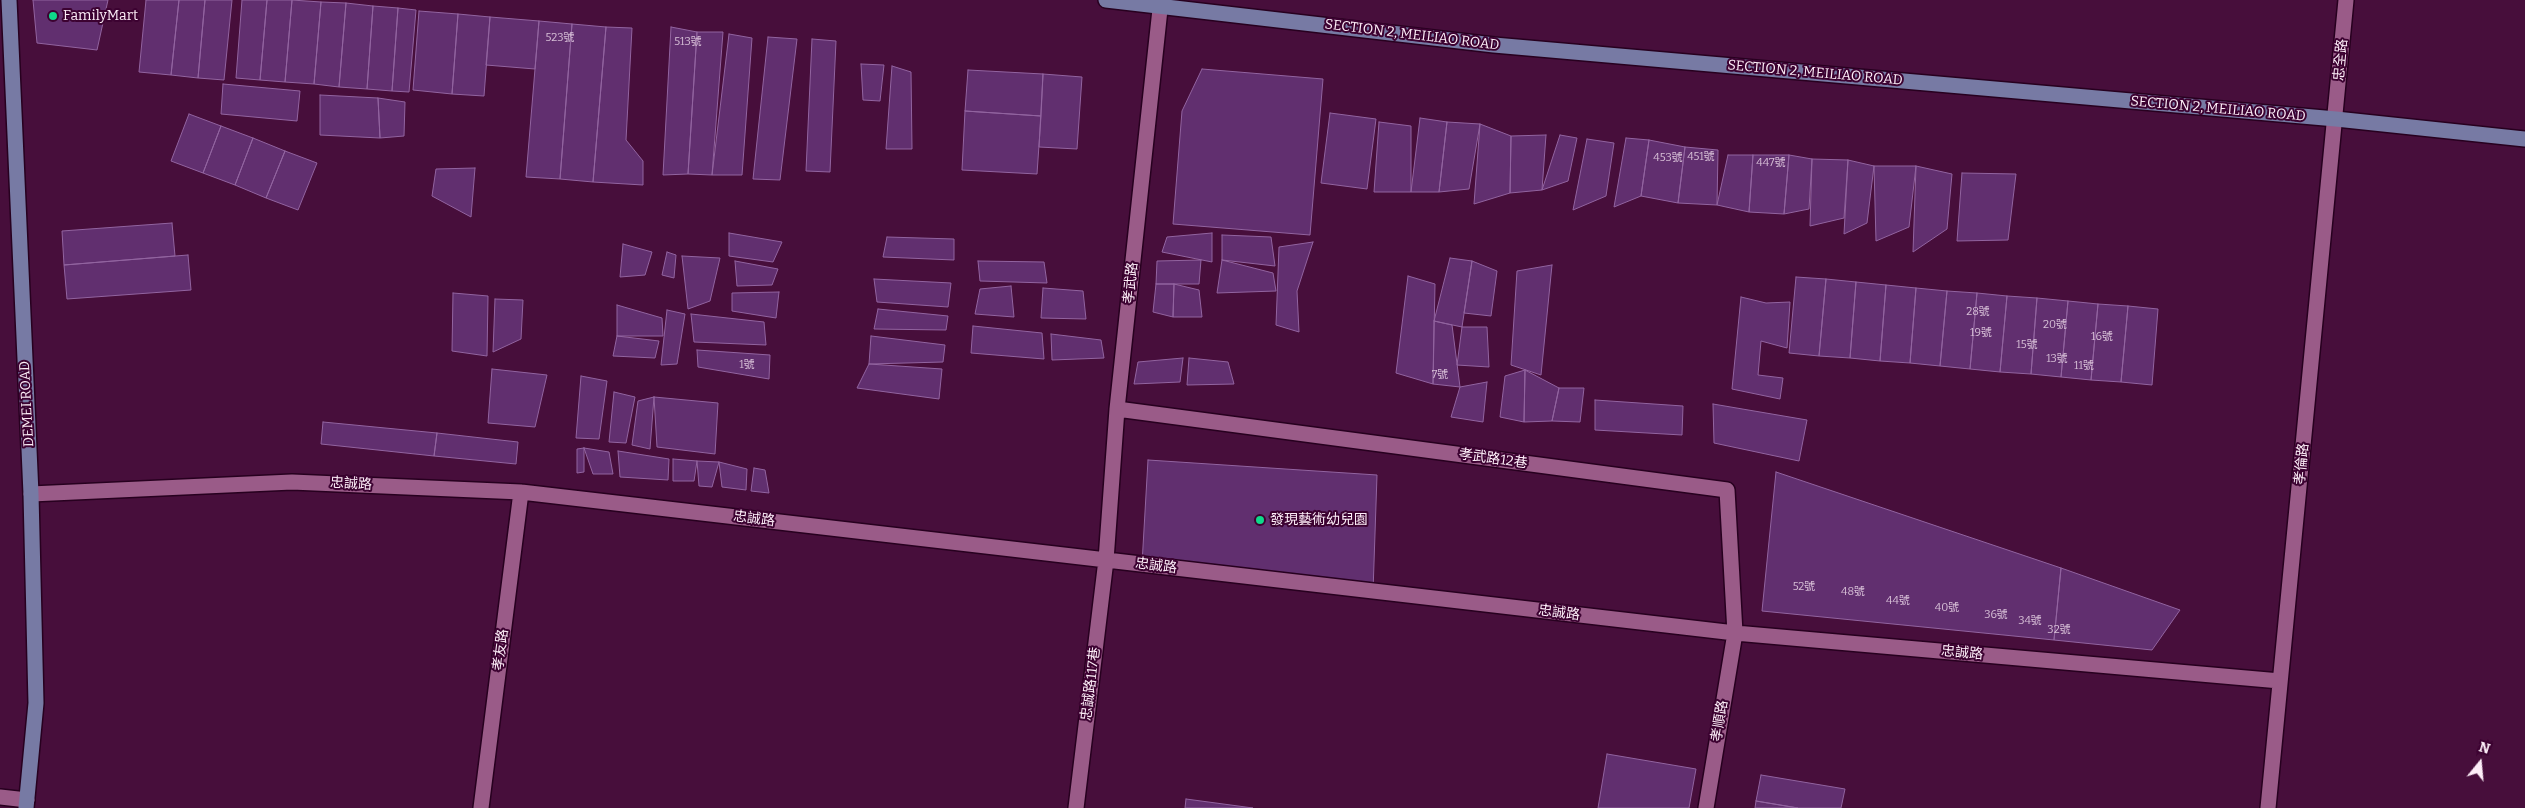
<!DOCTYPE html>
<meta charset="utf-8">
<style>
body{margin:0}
#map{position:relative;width:2525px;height:808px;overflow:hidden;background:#470e3b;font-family:Bitter,serif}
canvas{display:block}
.north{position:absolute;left:2455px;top:738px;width:50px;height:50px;-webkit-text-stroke:4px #3c0231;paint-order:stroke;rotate:17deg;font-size:14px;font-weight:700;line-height:20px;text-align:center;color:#fdeef8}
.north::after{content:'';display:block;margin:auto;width:18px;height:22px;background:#fdeef8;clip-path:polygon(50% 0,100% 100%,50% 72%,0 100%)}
</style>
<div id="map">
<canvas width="2525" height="808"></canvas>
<div class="north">N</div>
</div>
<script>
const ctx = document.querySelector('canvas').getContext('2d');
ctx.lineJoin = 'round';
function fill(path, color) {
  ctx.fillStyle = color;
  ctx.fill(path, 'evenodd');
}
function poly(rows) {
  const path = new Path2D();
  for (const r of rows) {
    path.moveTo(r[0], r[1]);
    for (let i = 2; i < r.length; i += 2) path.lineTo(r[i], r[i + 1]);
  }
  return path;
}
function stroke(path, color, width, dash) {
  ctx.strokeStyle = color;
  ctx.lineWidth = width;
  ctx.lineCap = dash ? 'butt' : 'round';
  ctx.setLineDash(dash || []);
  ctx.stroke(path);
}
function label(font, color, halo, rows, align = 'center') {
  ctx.font = font + ' Bitter,"Noto Sans TC",serif';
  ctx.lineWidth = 4;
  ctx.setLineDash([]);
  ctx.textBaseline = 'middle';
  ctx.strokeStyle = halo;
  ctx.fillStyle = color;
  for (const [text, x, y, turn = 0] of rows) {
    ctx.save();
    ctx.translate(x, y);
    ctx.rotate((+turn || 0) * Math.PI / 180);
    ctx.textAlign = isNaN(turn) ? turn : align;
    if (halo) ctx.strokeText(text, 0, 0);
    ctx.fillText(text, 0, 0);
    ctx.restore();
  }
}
const building = poly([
 [33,0,108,0,97,50,37,43,33,0],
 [146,0,179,0,171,75,139,72,146,0],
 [179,0,205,0,198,78,171,75,179,0],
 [205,0,232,0,224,80,198,78,205,0],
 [242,0,267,0,260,80,236,78,242,0],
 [267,0,292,0,285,82,260,80,267,0],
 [292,0,321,2,314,84,285,82,292,0],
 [321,2,346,3,339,87,314,84,321,2],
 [346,3,373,6,367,89,339,87,346,3],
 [373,6,398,8,392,91,367,89,373,6],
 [398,8,416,10,409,92,392,91,398,8],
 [419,11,458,14,452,94,413,90,419,11],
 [458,14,490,17,484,96,452,94,458,14],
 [490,17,539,21,535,69,486,65,490,17],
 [539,21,572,24,560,179,526,177,539,21],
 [572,24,606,27,593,182,560,179,572,24],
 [606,27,632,28,626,140,643,161,643,185,593,182,606,27],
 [671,27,697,32,688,174,663,175,671,27],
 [697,32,723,32,712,175,688,174,697,32],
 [729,34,752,38,742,175,712,175,729,34],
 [768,37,797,39,780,180,753,179,768,37],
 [812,39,836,41,830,172,806,171,812,39],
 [861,64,884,65,880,101,863,100,861,64],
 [892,66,911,72,912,149,886,149,892,66],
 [1202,69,1323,79,1310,235,1173,224,1182,111,1202,69],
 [968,70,1043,74,1041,116,965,111,968,70],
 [1043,74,1082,77,1077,149,1039,147,1043,74],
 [223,84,300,91,297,121,221,114,223,84],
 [320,95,378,98,380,138,320,135,320,95],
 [378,98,405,102,404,136,380,138,378,98],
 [965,111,1041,116,1037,174,962,170,965,111],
 [1330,113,1376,119,1367,189,1321,183,1330,113],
 [189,114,221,126,203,173,171,161,189,114],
 [1420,118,1447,122,1439,192,1411,192,1420,118],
 [1379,122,1411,126,1411,192,1374,192,1379,122],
 [1447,122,1480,124,1469,189,1439,192,1447,122],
 [1480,124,1511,136,1510,193,1474,204,1480,124],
 [221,126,253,138,235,185,203,173,221,126],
 [1546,135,1542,190,1510,193,1511,136,1546,135],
 [1560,135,1577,138,1568,181,1542,190,1560,135],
 [253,138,285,151,266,198,235,185,253,138],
 [1626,138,1649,140,1641,196,1614,207,1626,138],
 [1587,139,1614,143,1606,196,1573,210,1587,139],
 [1649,140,1685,147,1678,203,1641,196,1649,140],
 [1685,147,1718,150,1717,205,1678,203,1685,147],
 [285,151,317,163,298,210,266,198,285,151],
 [1728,155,1753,155,1749,212,1717,205,1728,155],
 [1753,155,1789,155,1784,214,1749,212,1753,155],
 [1789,155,1812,159,1809,209,1784,214,1789,155],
 [1812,159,1848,160,1844,218,1810,226,1812,159],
 [1848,160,1874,166,1867,223,1844,234,1848,160],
 [1874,166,1916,166,1909,227,1876,241,1874,166],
 [1916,166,1952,174,1947,229,1913,252,1916,166],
 [475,168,471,217,432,196,436,169,475,168],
 [1962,173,2016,174,2008,240,1957,241,1962,173],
 [172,223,175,256,64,265,62,231,172,223],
 [729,233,782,242,773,262,729,256,729,233],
 [1212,233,1212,262,1162,252,1167,237,1212,233],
 [1222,235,1271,237,1275,266,1222,260,1222,235],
 [887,237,954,239,954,260,883,257,887,237],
 [1313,242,1297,291,1299,332,1276,325,1279,247,1313,242],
 [623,244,652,252,645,275,620,277,623,244],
 [667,252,676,255,674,278,662,275,667,252],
 [188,255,191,290,67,299,64,265,188,255],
 [682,256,720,258,710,301,688,309,682,256],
 [1450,258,1472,261,1462,327,1434,321,1450,258],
 [1201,260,1199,284,1156,284,1157,261,1201,260],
 [1222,260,1273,273,1276,291,1217,293,1222,260],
 [735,261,778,269,772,285,737,286,735,261],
 [978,261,1044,262,1047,283,980,281,978,261],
 [1472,261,1497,271,1491,316,1464,313,1472,261],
 [1552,265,1541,375,1511,365,1517,271,1552,265],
 [1408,276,1435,284,1433,384,1396,373,1408,276],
 [1796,277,1826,279,1819,356,1789,353,1796,277],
 [874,279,951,283,948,307,877,302,874,279],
 [1826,279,1856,282,1850,358,1819,356,1826,279],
 [1856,282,1886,285,1880,361,1850,358,1856,282],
 [1156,284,1174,284,1173,317,1153,312,1156,284],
 [1174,284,1199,290,1202,317,1173,317,1174,284],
 [1886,285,1916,288,1910,363,1880,361,1886,285],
 [1011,286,1014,317,975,314,980,289,1011,286],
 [1043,288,1083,291,1086,319,1041,318,1043,288],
 [1916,288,1947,291,1940,366,1910,363,1916,288],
 [1947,291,1977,293,1970,369,1940,366,1947,291],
 [779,292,776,318,732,311,732,293,779,292],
 [453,293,488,296,487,356,452,351,453,293],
 [1977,293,2007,296,2000,372,1970,369,1977,293],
 [2007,296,2037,298,2031,374,2000,372,2007,296],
 [1741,297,1766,303,1790,302,1787,348,1761,341,1758,375,1783,378,1780,399,1732,389,1741,297],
 [2037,298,2068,301,2061,377,2031,374,2037,298],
 [495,299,523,300,521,339,493,352,495,299],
 [2068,301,2098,304,2091,380,2061,377,2068,301],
 [2098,304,2128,306,2121,382,2091,380,2098,304],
 [617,305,662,318,663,336,617,336,617,305],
 [2128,306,2158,309,2152,385,2121,382,2128,306],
 [878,309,948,316,946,330,874,329,878,309],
 [667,310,685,314,677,364,661,365,667,310],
 [691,314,764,322,766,345,694,342,691,314],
 [1434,321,1452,325,1460,387,1433,384,1434,321],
 [973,326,1042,333,1044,359,971,353,973,326],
 [1462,327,1487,327,1489,367,1457,365,1462,327],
 [1051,334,1101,340,1104,358,1052,360,1051,334],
 [617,336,659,341,655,358,613,356,617,336],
 [871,336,945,345,943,362,869,364,871,336],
 [697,350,770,355,769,379,698,367,697,350],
 [1183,358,1180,382,1134,384,1138,362,1183,358],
 [1189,358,1228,362,1234,384,1187,385,1189,358],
 [869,364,942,369,939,399,857,388,869,364],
 [492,369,547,375,535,427,488,423,492,369],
 [1525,370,1524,422,1500,417,1505,376,1525,370],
 [1525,370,1559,388,1552,421,1524,422,1525,370],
 [581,376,607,381,599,439,576,438,581,376],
 [1487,382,1483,422,1451,417,1460,387,1487,382],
 [1559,388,1584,388,1580,422,1552,421,1559,388],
 [614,392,635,397,626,443,609,442,614,392],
 [654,397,718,403,715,454,657,447,654,397],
 [654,397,650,449,632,445,638,401,654,397],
 [1595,400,1683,406,1682,435,1595,430,1595,400],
 [1713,404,1807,420,1799,461,1714,443,1713,404],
 [323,422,437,433,434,456,321,444,323,422],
 [437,433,518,442,516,464,434,456,437,433],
 [584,448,584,472,577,473,577,449,584,448],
 [584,448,609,452,613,474,593,474,584,448],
 [618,451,669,459,668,480,620,477,618,451],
 [673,459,697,461,694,481,673,481,673,459],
 [1148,460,1377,475,1373,592,1142,564,1148,460],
 [697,461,719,462,712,487,699,486,697,461],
 [719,462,747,469,746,490,722,487,719,462],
 [754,468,765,470,769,493,751,491,754,468],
 [1776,472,2061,568,2054,640,1762,611,1776,472],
 [2061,568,2180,610,2152,650,2054,640,2061,568],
 [1607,754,1696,769,1689,808,1598,808,1607,754],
 [1761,775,1845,789,1841,808,1798,808,1756,801,1761,775],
 [1186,799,1253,808,1185,808,1186,799],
 [1756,801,1798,808,1755,808,1756,801]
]);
fill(building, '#612f6f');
stroke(building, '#9264a0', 1);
const lane = poly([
 [0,797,27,800]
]);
const street = poly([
 [1117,409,1727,490,1735,633,1706,808],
 [31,494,292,482,521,492,1735,633,2280,681],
 [481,808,521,492],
 [1076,808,1106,560,1117,409,1161,0],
 [2268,808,2346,0]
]);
const secondary = poly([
 [9,0,31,494,36,703,26,808],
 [1106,0,1494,45,2336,119,2525,139]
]);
stroke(lane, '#27001f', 18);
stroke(street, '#27001f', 18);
stroke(secondary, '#27001f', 18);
stroke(lane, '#9a5b88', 15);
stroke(street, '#9a5b88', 15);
stroke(secondary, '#777aa4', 15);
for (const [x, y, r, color] of [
 [53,16,5,"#0fd98a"],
 [1260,520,5,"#0fd98a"]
]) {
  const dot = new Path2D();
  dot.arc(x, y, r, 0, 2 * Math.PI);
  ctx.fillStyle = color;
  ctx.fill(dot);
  stroke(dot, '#3c0231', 2);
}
label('11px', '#d6bed6', null, [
 ["523號",560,38],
 ["513號",688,42],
 ["451號",1701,157],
 ["453號",1668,158],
 ["447號",1771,163],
 ["28號",1978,312],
 ["20號",2055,325],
 ["19號",1981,333],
 ["16號",2102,337],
 ["15號",2027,345],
 ["13號",2057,359],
 ["1號",747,365],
 ["11號",2084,366],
 ["7號",1440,375],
 ["52號",1804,587],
 ["48號",1853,592],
 ["44號",1898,601],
 ["40號",1947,608],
 ["36號",1996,615],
 ["34號",2030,621],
 ["32號",2059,630]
]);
label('14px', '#fdeef8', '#3c0231', [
 ["FamilyMart",63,16],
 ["發現藝術幼兒園",1270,520]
], 'left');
label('14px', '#fdeef8', '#3c0231', [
 ["SECTION 2, MEILIAO ROAD",1412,35,7],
 ["忠全路",2341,60,-85],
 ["SECTION 2, MEILIAO ROAD",1815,73,5],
 ["SECTION 2, MEILIAO ROAD",2218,109,5],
 ["孝武路",1131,283,-84],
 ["DEMEI ROAD",27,404,-93],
 ["孝武路12巷",1493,459,8],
 ["孝倫路",2302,464,-84],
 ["忠誠路",351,484,3],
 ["忠誠路",754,519,7],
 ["忠誠路",1156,566,7],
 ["忠誠路",1559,613,7],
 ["孝友路",501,650,-83],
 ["忠誠路",1962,653,5],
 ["忠誠路117巷",1091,684,-83],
 ["孝順路",1720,721,-81]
]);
</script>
